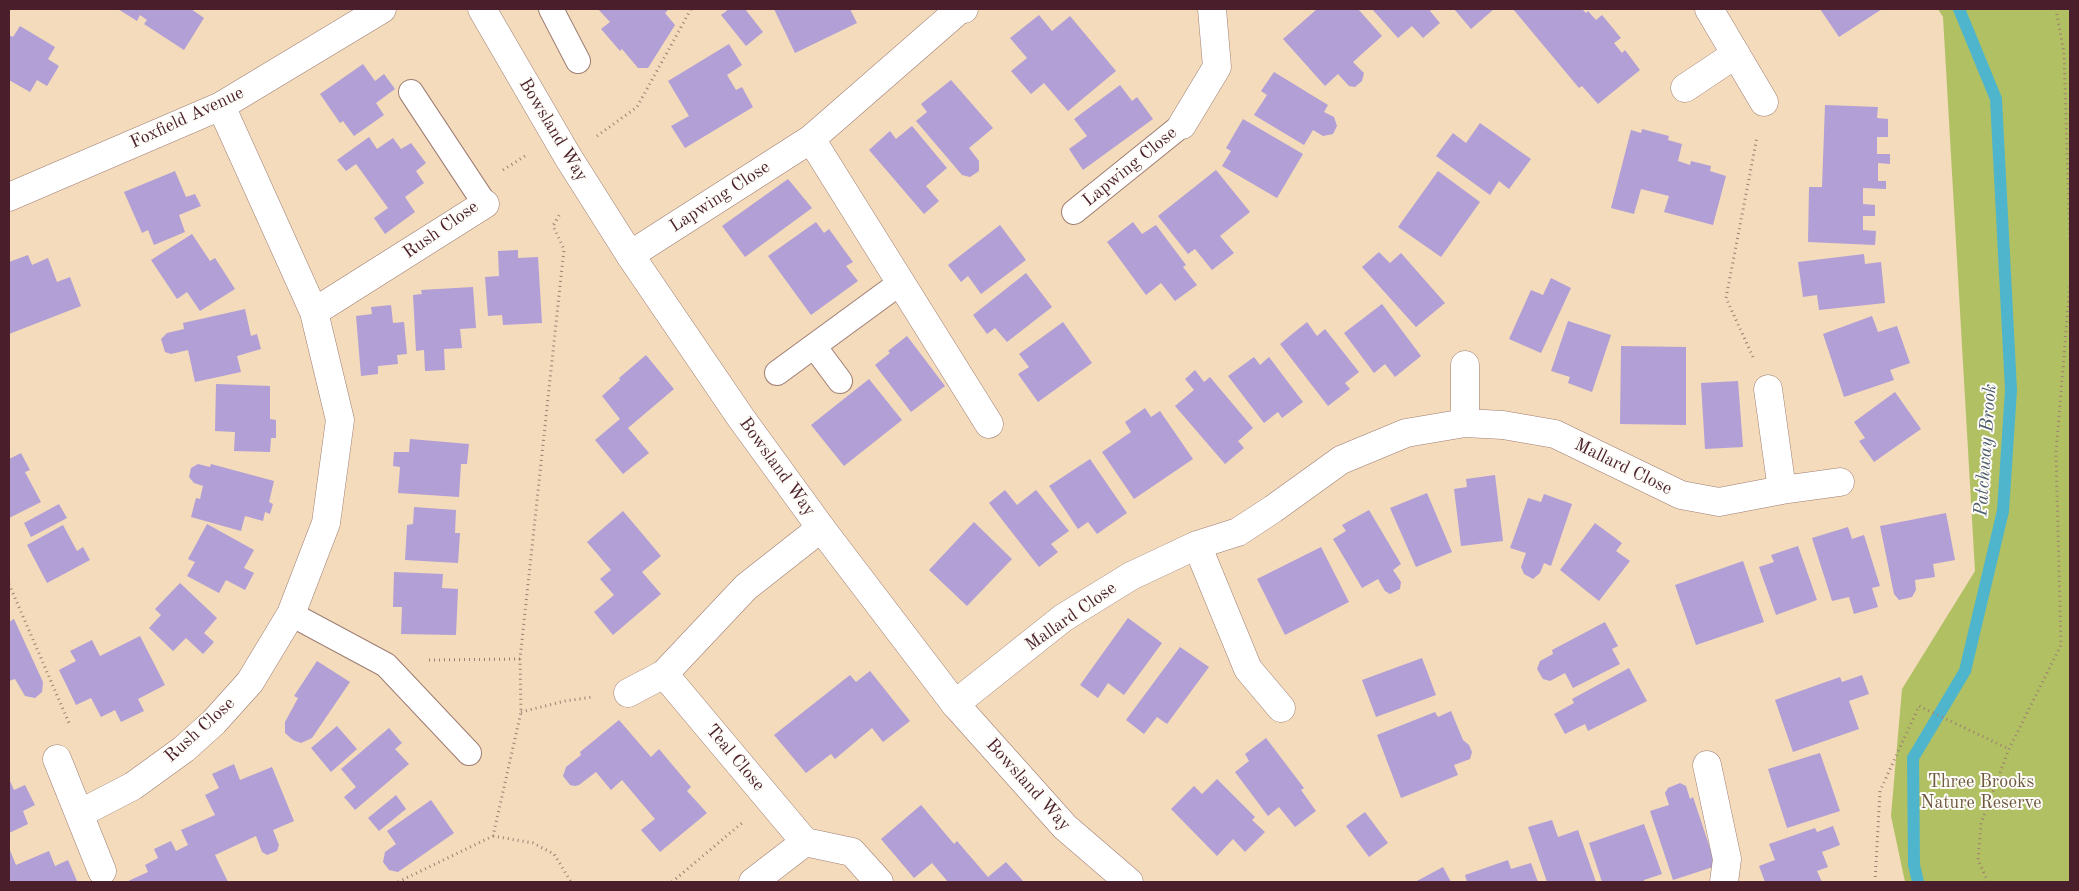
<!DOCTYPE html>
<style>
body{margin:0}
#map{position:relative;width:2079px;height:891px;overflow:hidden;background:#f3dbbb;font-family:"Old Standard TT",serif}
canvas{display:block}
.frame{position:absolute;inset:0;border:10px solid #4a1f2b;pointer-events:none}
</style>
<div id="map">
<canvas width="2079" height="891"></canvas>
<div class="frame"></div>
</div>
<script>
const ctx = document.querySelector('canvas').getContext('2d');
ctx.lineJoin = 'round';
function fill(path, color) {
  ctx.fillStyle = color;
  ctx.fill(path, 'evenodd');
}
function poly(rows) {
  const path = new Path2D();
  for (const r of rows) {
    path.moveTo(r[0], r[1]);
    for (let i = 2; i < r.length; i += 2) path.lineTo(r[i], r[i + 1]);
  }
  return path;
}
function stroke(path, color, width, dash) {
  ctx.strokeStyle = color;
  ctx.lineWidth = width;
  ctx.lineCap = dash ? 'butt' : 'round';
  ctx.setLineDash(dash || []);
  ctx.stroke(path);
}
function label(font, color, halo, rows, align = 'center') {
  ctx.font = font + ' "Old Standard TT",serif';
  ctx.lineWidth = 4;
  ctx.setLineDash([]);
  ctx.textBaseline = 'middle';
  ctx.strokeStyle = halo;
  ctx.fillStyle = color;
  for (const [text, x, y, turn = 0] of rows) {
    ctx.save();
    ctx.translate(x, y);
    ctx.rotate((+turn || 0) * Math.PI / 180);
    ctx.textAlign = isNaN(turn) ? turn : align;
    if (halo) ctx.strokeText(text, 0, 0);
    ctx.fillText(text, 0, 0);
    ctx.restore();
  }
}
fill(poly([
 [1938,9,2070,9,2070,882,1905,882,1891,816,1902,689,1975,571,1943,17]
]), '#b1c063');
stroke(poly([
 [1918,882,1914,865,1913,758,1965,671,2003,511,2011,390,1996,99,1959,9]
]), '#4eb5cd', 12);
fill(poly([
 [118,9,191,9,204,18,184,50,144,24,147,20,140,15,137,21],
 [598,9,669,9,665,13,675,25,648,68,638,68,622,49,620,51,601,29,610,22],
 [729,9,745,9,763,32,746,46,721,15],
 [774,9,850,9,857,23,795,53],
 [1317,9,1358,9,1382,36,1353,62,1364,73,1362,81,1355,87,1349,86,1338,74,1325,86,1283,39],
 [1372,9,1432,9,1430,11,1440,23,1423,38,1412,26,1398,38],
 [1454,9,1494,9,1471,29],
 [1513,9,1582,9,1586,13,1588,11,1596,20,1602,15,1621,38,1614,43,1622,53,1625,50,1640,70,1598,104,1582,86,1579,88],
 [1820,9,1882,9,1839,37],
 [1039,15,1052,31,1070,16,1116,71,1068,111,1044,83,1031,94,1011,71,1027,58,1010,38],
 [20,26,55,47,48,59,59,66,47,86,37,80,30,92,9,80,9,35,13,37],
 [729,44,742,65,727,75,736,90,742,87,753,107,685,148,671,126,689,116,668,81],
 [363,64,375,81,384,74,395,89,376,103,384,115,354,136,343,121,340,123,320,94],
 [1274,72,1328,105,1324,112,1334,117,1337,126,1333,134,1323,136,1313,130,1304,145,1254,115,1267,95,1261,91],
 [951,80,993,128,969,148,979,161,979,171,970,177,962,175,916,121,927,112,921,104],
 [1120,85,1132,101,1137,97,1153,119,1083,170,1069,149,1087,136,1074,119],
 [1825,105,1878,107,1877,118,1888,119,1888,137,1877,137,1877,154,1890,154,1890,164,1878,163,1878,181,1886,181,1886,189,1863,188,1863,204,1875,205,1875,216,1863,216,1863,230,1876,231,1875,245,1808,242,1809,187,1822,187],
 [1243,119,1303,154,1277,198,1222,166,1231,151,1226,148],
 [1480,123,1531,159,1509,189,1499,181,1490,195,1436,156,1453,133,1466,143],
 [912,126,947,168,926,186,939,201,924,214,869,150,890,131,896,139],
 [1642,129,1669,136,1668,140,1682,144,1678,161,1690,165,1691,161,1711,166,1710,171,1726,176,1713,225,1664,212,1669,196,1641,189,1634,214,1611,208,1631,130,1641,133],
 [369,137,377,149,393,138,401,149,411,143,426,163,416,171,424,183,405,197,415,212,385,234,374,218,388,208,356,164,346,171,337,160],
 [1216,170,1250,212,1220,236,1234,253,1212,270,1195,249,1188,254,1158,216],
 [175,171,186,197,195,194,201,206,179,215,185,232,154,245,148,230,142,233,124,192],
 [1438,171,1480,202,1441,257,1398,227],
 [788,179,812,208,745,257,722,226],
 [816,222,824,233,829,229,853,262,846,266,858,281,811,315,768,256],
 [1133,222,1142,234,1156,225,1186,265,1183,267,1197,285,1175,301,1161,283,1146,295,1107,242],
 [1000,225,1026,260,981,294,968,276,961,282,948,265],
 [192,234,210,261,215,258,235,289,200,311,187,292,177,299,151,260],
 [518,250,518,258,538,257,542,323,503,325,502,315,488,316,485,277,499,276,498,251],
 [1379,252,1390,263,1401,253,1445,303,1416,327,1362,267],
 [1864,254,1865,264,1881,262,1885,303,1819,310,1817,295,1803,297,1798,262],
 [28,255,32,265,48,258,57,282,70,277,81,306,9,334,9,262],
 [1026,273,1052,307,1007,342,995,328,987,334,973,315],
 [1551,278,1571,288,1541,353,1509,339,1531,290,1543,295],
 [473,287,476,328,460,329,462,348,444,349,445,370,425,371,424,350,416,351,413,295,422,294,421,290],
 [1382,304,1421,356,1395,377,1385,364,1374,373,1344,333],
 [391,305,393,323,404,322,407,354,397,355,398,364,378,366,378,374,361,376,356,316,372,314,371,307],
 [245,309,251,336,257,334,261,349,237,356,241,372,195,382,188,350,171,354,165,352,161,339,167,333,184,329,183,323],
 [1872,316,1878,332,1897,326,1910,363,1890,370,1894,380,1844,397,1823,334],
 [1568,321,1611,335,1592,392,1568,383,1570,377,1551,371],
 [1063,322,1092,363,1038,402,1018,374,1029,367,1019,354],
 [1307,322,1317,336,1325,329,1359,372,1345,383,1350,389,1328,406,1280,344],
 [907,336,945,386,911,412,875,365,890,353,888,351],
 [1621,346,1686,347,1686,425,1620,424],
 [646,355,674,389,628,428,649,453,623,474,595,440,620,419,602,396,620,380,619,378],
 [1254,357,1260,365,1269,357,1303,402,1282,418,1278,412,1264,423,1228,376],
 [1195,370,1204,382,1210,377,1253,428,1238,441,1244,448,1225,464,1175,406,1194,390,1185,379],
 [869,379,902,420,844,466,811,425],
 [1738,381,1743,447,1705,449,1701,383],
 [216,384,270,386,270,419,276,420,276,438,271,438,270,452,234,451,235,432,215,431],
 [1895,392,1921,429,1874,462,1859,441,1865,438,1854,422],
 [1145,408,1151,417,1160,411,1193,459,1134,499,1102,452,1131,432,1125,422],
 [410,439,469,444,467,464,461,464,459,497,398,493,400,467,393,466,394,452,409,452],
 [21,453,30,470,25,472,41,502,9,518,9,459],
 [1090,459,1127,513,1097,534,1088,522,1078,529,1049,486],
 [198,464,210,467,211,464,274,481,269,502,273,504,270,514,265,512,263,521,245,516,241,531,191,517,196,498,200,499,203,486,194,483,189,477,191,468],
 [1495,475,1503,541,1461,546,1454,489,1467,487,1466,479],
 [1005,490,1017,505,1036,490,1069,531,1051,544,1058,552,1039,567,989,503],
 [1427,493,1452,552,1416,567,1390,508],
 [1544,494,1572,504,1551,566,1544,563,1540,573,1533,579,1524,574,1521,567,1526,553,1510,548,1528,498,1541,502],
 [59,504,67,518,31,537,24,523],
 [414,507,456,510,455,533,460,533,458,563,405,560,407,525,413,524],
 [1369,510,1401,564,1393,570,1401,582,1400,589,1390,594,1385,591,1378,579,1362,588,1333,539,1346,531,1342,525],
 [623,511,661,556,642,572,661,594,613,635,594,612,614,595,600,579,611,570,587,542],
 [1946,513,1955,560,1933,564,1935,577,1915,580,1916,590,1912,597,1899,600,1894,594,1880,526],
 [974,522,1012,559,967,606,929,570],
 [1595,523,1622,543,1616,551,1630,561,1599,601,1560,570],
 [207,524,254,550,244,568,254,573,245,590,226,580,219,593,187,576,195,562,188,559],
 [63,525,77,551,83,547,90,560,47,583,27,545],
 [1848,527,1852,539,1864,535,1880,586,1872,588,1878,607,1854,614,1849,597,1832,601,1812,538],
 [1798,546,1817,600,1776,615,1759,567,1774,562,1771,555],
 [1321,547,1349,602,1285,635,1257,579],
 [1743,561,1764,622,1696,645,1675,585],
 [394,572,443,574,442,588,458,589,456,635,401,634,402,607,393,607],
 [180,583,217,618,204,633,214,642,203,654,186,638,173,651,149,628,161,615,155,609],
 [1128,618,1162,643,1124,695,1108,683,1098,698,1080,685],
 [14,619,43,682,42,692,35,698,25,696,15,679,9,681,9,622],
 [1605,622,1618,646,1612,649,1620,664,1573,688,1565,673,1550,681,1543,679,1537,669,1540,661,1553,654,1552,650],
 [140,636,165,685,138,699,144,711,121,722,115,710,101,717,91,698,76,705,59,670,76,661,70,651,92,640,100,656],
 [1180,647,1209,667,1167,724,1157,717,1144,734,1126,720],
 [1422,658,1436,695,1376,717,1362,680],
 [317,661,350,682,312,738,301,743,293,740,285,733,285,722,298,698,294,696],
 [1629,668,1647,701,1588,731,1585,724,1565,734,1554,714,1574,703,1572,699],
 [870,671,910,721,883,742,872,728,835,759,831,754,806,773,774,735,850,675,856,682],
 [1862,675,1869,694,1849,701,1859,729,1793,752,1775,700,1840,677,1842,682],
 [1451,711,1463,740,1469,745,1472,752,1470,759,1454,765,1458,775,1401,798,1377,735,1435,712,1438,717],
 [619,720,651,757,659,749,691,787,687,791,707,813,660,852,641,830,655,819,622,780,611,790,596,772,579,785,575,786,570,785,563,776,566,767,581,755,580,752],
 [337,726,357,749,331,772,311,748],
 [389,728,402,743,395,749,409,764,355,810,344,797,356,787,341,769],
 [1266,738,1304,788,1301,790,1316,811,1295,827,1279,807,1268,816,1235,772,1249,761,1245,754],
 [1820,753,1840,811,1787,828,1768,769],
 [234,764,240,780,272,767,294,821,273,830,279,845,277,851,267,855,262,852,256,836,215,855,228,882,126,882,148,872,145,865,158,858,154,849,171,841,176,851,188,845,181,830,215,815,205,795,219,788,212,774],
 [9,779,14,790,25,785,35,805,23,811,28,824,9,833],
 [1217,779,1255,817,1252,820,1265,832,1245,852,1233,839,1217,856,1171,809,1194,786,1202,794],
 [1680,783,1686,786,1690,799,1693,797,1716,866,1673,880,1650,811,1669,805,1665,793,1668,788],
 [396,795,406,809,379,831,368,818],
 [431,800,454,833,398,872,389,870,383,862,385,852,396,844,387,831],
 [921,805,954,844,957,841,988,877,1006,862,1024,882,948,882,932,863,914,878,881,839],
 [1365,812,1388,843,1369,857,1346,826],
 [1552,820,1558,837,1578,830,1596,882,1547,882,1528,827],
 [1644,824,1662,874,1644,880,1644,882,1602,882,1589,843],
 [1833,826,1840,845,1822,852,1828,867,1817,871,1822,882,1765,882,1759,866,1775,860,1769,844,1815,828,1817,832],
 [9,848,16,865,49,851,55,866,68,860,77,881,9,882],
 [1508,860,1511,869,1531,863,1538,882,1467,882,1465,875],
 [1443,867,1451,882,1415,882]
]), '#b19fd6');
const lane = poly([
 [551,9,578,61],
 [411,92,485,204],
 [1074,212,1182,125],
 [814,346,840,381],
 [777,373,900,283],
 [291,614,386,665,469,753]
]);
const street = poly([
 [1709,9,1764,102],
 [1685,88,1736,54],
 [1182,125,1217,67,1212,9],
 [811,139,989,424],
 [9,197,221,106,382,9],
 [630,255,811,139,959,10,964,9],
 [314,312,485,204],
 [1465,365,1465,423],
 [1782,490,1840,482],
 [1197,545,1248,669,1281,708],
 [664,674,805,842],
 [628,693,664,674,746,587,821,528],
 [955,704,1063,618,1131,576,1197,545,1238,532,1273,509,1341,460,1406,433,1465,423,1503,425,1555,434,1681,495,1719,502,1782,490,1768,389],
 [57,759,102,871],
 [1707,765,1727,859,1724,882],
 [79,814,133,786,184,749,214,722,250,682,291,614,326,523,340,420,314,312,221,106],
 [753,882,805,842,852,852,879,882]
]);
const secondary = poly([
 [482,9,568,157,630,255,741,418,821,528,955,704,1065,827,1129,882]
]);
stroke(lane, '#9e7d73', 26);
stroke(street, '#9e7d73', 29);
stroke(secondary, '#9e7d73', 29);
stroke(poly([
 [2056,9,2064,53,2070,242],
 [597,136,637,107,691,9],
 [503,170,525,156],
 [1753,357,1726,298,1757,137],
 [9,584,69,723,69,725],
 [429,660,520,659],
 [521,712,565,701,593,697],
 [493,836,533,843,554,854,571,882],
 [398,882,493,836,521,712,520,659,564,249,553,226,561,212],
 [672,882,742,823],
 [1875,882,1880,791,1919,706,2009,749],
 [1988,882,1978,860,1981,823,2009,749,2061,645,2056,453,2070,283]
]), '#9e7d73', 3, [1, 4]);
stroke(lane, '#fff', 24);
stroke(street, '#fff', 28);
stroke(secondary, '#fff', 28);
label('18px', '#4a1f2b', '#fdfcf7', [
 ["Foxfield Avenue",187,118,-25],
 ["Bowsland Way",553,130,59],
 ["Lapwing Close",1130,167,-39],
 ["Lapwing Close",720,197,-33],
 ["Rush Close",441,230,-35],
 ["Bowsland Way",777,467,54],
 ["Mallard Close",1623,467,26],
 ["Mallard Close",1071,617,-35],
 ["Rush Close",200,730,-42],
 ["Teal Close",735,758,50],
 ["Bowsland Way",1028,785,48]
]);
label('18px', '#6e573f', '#fdfcf7', [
 ["Three Brooks",1981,782],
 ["Nature Reserve",1981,803]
]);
label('italic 19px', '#4c5b6c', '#fdfcf7', [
 ["Patchway Brook",1986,450,-86]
]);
</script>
